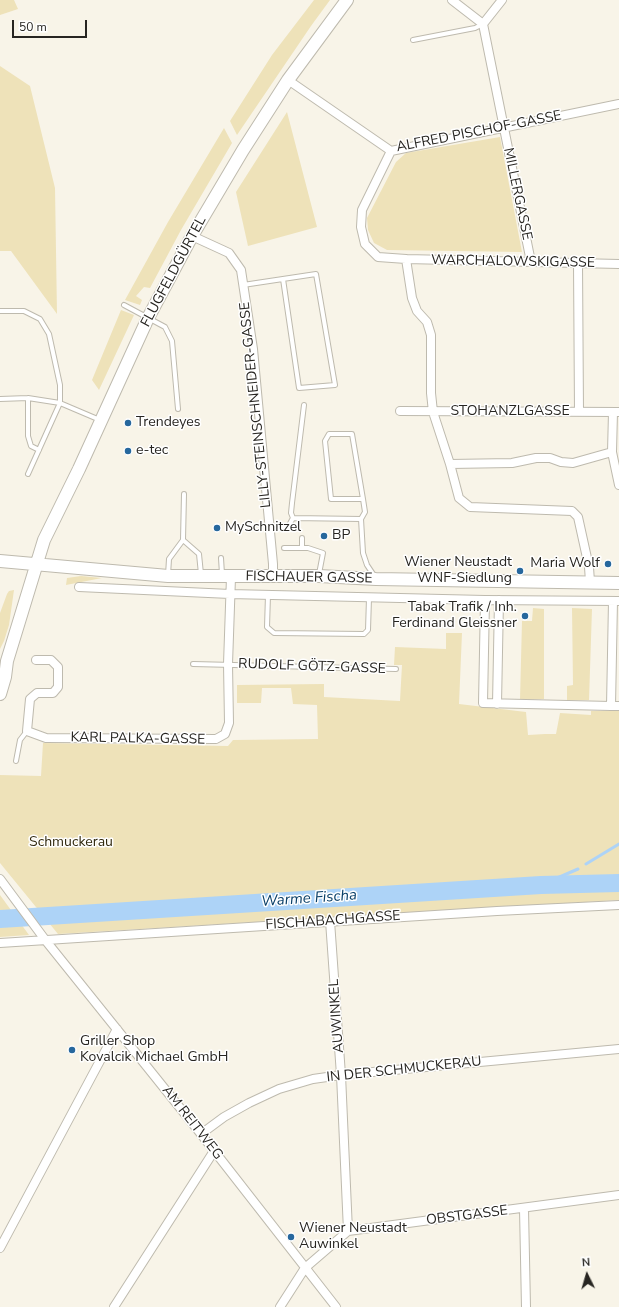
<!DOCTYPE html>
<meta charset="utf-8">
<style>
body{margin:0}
#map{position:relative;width:619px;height:1307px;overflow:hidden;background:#f8f4e8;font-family:"Nunito Sans",sans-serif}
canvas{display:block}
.north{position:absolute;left:567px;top:1255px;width:40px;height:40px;-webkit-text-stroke:3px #fff;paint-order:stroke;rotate:355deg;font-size:11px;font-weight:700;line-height:16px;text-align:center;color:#272521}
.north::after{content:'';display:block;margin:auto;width:14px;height:18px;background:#272521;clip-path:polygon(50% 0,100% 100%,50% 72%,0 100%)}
.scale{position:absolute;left:12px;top:20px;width:75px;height:18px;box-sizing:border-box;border:2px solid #272521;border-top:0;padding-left:5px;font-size:12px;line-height:14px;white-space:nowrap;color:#272521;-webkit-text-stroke:3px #fff;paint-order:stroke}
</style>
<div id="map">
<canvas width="619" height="1307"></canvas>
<div class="north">N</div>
<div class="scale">50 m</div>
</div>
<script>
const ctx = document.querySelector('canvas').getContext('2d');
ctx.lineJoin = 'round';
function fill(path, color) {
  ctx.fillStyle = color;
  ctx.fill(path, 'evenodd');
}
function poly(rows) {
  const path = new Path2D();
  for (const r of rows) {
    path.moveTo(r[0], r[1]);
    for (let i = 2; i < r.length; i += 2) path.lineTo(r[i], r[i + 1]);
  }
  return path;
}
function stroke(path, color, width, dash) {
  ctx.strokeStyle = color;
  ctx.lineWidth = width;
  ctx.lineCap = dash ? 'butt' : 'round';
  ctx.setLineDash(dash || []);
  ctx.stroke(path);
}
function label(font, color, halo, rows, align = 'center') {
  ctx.font = font + ' "Nunito Sans",sans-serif';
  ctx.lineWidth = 3;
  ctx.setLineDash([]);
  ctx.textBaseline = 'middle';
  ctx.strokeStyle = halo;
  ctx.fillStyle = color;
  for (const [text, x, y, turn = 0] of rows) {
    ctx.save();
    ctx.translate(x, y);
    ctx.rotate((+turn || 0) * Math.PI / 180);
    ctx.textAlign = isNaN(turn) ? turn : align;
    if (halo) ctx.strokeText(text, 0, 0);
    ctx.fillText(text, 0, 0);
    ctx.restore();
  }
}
fill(poly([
 [0,0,14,0,18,9,0,15],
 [314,0,330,0,311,26,237,135,230,121,272,55],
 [0,66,30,86,55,188,57,314,11,251,0,251],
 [287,112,317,227,248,246,236,192],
 [224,128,232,143,181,230,150,288,144,287,136,296,142,300,140,305,125,300,168,222],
 [500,137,522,252,387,250,374,243,368,230,367,218,396,162,406,153],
 [121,310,134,315,99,390,92,380],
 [81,576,102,578,66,585,67,578],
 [14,590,9,625,4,641,0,649,0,613,7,594,9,591],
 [533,608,544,609,544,699,520,700,522,621,532,621],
 [572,608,592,609,589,700,567,700,567,686,573,685],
 [446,633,462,633,459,704,526,712,528,735,545,734,556,734,560,713,591,715,591,711,619,711,619,900,58,934,0,863,0,775,41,776,43,743,228,746,233,740,318,739,317,705,293,704,291,688,262,688,261,703,237,703,237,685,324,684,324,697,400,701,402,665,394,665,395,647,446,649],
 [0,895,29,935,0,937]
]), '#eee2b9');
stroke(poly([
 [586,864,619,844],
 [541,885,578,869]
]), '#add3f7', 3);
stroke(poly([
 [0,919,541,885,619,883]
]), '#add3f7', 18);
const lane = poly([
 [413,40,475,28,483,24],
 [243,285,316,274,335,385,299,388,283,279],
 [124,305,165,327,172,341,178,409],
 [0,311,24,311,40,319,49,334,60,385,60,403,100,420],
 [0,399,28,398],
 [28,474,60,403,28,398,28,436,31,446,39,450],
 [184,494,183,540,199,554,201,574],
 [293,518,291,513,292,503,304,405],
 [361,519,365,512,363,499,331,499,325,441,329,434,352,434,363,499],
 [269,528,288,527,293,518,361,519,363,553,367,565,375,577],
 [284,548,308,548,323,553,319,574],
 [302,548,302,538],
 [221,558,222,574],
 [168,575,169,559,183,540],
 [268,595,267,627,274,633,364,634,368,630,369,598],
 [193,664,396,669],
 [16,761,20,740,27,731]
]);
const street = poly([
 [452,0,483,24,531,262],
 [483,24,502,0],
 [288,80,391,151,619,104],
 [391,151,362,210,361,227,365,244,378,257,406,259,412,298,417,311,427,322,431,335,431,393,433,412,450,464,459,498,470,507,572,511,578,517,589,567,590,582],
 [192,236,229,253,241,270,253,349,273,564,273,577],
 [406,259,619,264],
 [578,263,579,412],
 [400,411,619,412],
 [613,412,612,452,619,485],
 [450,464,512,463,536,458,550,458,561,462,573,463,612,452],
 [79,587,230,594,485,600,619,601],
 [485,600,483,703,611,706],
 [613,601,611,706,619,706],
 [36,660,51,660,58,667,58,687,53,693,37,693,30,699,27,731,46,738,216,739,225,734,229,723,228,664,231,577],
 [497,704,499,600],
 [0,879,46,941,201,1134,336,1307],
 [330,921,341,1075,348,1231],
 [0,943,497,911,619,905],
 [201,1134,224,1117,249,1103,279,1089,313,1079,341,1075,619,1049],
 [524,1209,526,1307],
 [0,1248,117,1029],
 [114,1307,214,1151],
 [280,1307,305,1268,348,1231,619,1195]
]);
const secondary = poly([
 [0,561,168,576,319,576,376,579,619,583],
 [0,694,5,677,7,661,44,540,79,469,148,318,192,236,243,150,288,80,347,0]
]);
stroke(lane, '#bebaae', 6);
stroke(street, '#bebaae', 10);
stroke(secondary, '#bebaae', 14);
stroke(lane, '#fff', 4);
stroke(street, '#fff', 8);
stroke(secondary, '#fff', 12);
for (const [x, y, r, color] of [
 [128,423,4,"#26679d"],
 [128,451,4,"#26679d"],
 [217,528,4,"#26679d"],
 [324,536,4,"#26679d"],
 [608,564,4,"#26679d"],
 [520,571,4,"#26679d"],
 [525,616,4,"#26679d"],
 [72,1050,4,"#26679d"],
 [291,1237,4,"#26679d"]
]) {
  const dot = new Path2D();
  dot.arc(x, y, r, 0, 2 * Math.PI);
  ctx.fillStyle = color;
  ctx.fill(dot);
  stroke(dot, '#fff', 1.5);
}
label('14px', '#272521', '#fff', [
 ["ALFRED PISCHOF-GASSE",479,132,-11],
 ["MILLERGASSE",517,194,78],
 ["WARCHALOWSKIGASSE",513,262,1],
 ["FLUGFELDGÜRTEL",174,272,-62],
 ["LILLY-STEINSCHNEIDER-GASSE",256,405,-96],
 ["STOHANZLGASSE",510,412],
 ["FISCHAUER GASSE",309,578,1],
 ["RUDOLF GÖTZ-GASSE",312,667,2],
 ["KARL PALKA-GASSE",138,739,1],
 ["FISCHABACHGASSE",333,921,-4],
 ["AUWINKEL",337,1016,-94],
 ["IN DER SCHMUCKERAU",404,1070,-6],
 ["AM REITWEG",192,1123,52],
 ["OBSTGASSE",467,1216,-7]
]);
label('14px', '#272521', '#fff', [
 ["Trendeyes",136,423],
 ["e-tec",136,451],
 ["MySchnitzel",225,528],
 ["BP",332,536],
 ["Wiener Neustadt",512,563,"right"],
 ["WNF-Siedlung",512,579,"right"],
 ["Maria Wolf",600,564,"right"],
 ["Tabak Trafik / Inh.",517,608,"right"],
 ["Ferdinand Gleissner",517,624,"right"],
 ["Griller Shop",80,1042],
 ["Kovalcik Michael GmbH",80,1058],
 ["Wiener Neustadt",299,1229],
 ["Auwinkel",299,1245]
], 'left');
label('14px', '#31290e', '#fff', [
 ["Schmuckerau",71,843]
]);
label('italic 15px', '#093f68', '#fff', [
 ["Warme Fischa",309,899,-4]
]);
</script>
